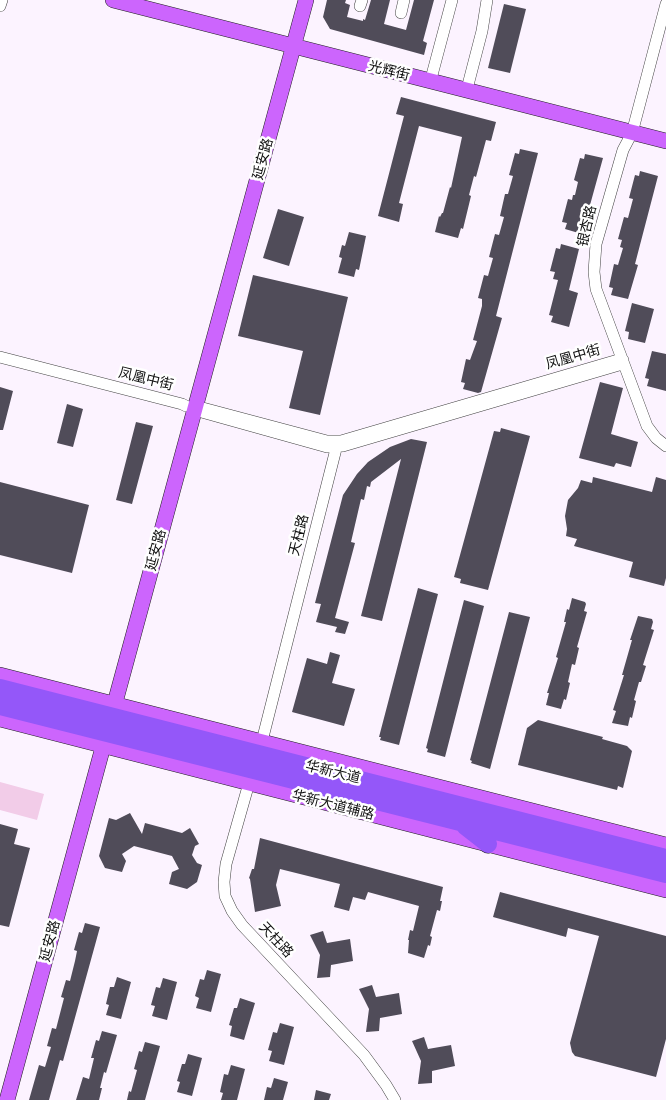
<!DOCTYPE html>
<meta charset="utf-8">
<style>
body{margin:0}
canvas{display:block;background:#fcf3ff}
</style>
<canvas width="666" height="1100"></canvas>
<script>
const ctx = document.querySelector('canvas').getContext('2d');
ctx.lineJoin = 'round';
function fill(path, color) {
  ctx.fillStyle = color;
  ctx.fill(path, 'evenodd');
}
function poly(rows) {
  const path = new Path2D();
  for (const r of rows) {
    path.moveTo(r[0], r[1]);
    for (let i = 2; i < r.length; i += 2) path.lineTo(r[i], r[i + 1]);
  }
  return path;
}
function stroke(path, color, width, dash) {
  ctx.strokeStyle = color;
  ctx.lineWidth = width;
  ctx.lineCap = dash ? 'butt' : 'round';
  ctx.setLineDash(dash || []);
  ctx.stroke(path);
}
function label(font, color, halo, rows, align = 'center') {
  ctx.font = font + ' "Crimson Pro","Noto Sans SC",serif';
  ctx.lineWidth = 5;
  ctx.setLineDash([]);
  ctx.textBaseline = 'middle';
  ctx.strokeStyle = halo;
  ctx.fillStyle = color;
  for (const [text, x, y, turn = 0] of rows) {
    ctx.save();
    ctx.translate(x, y);
    ctx.rotate((+turn || 0) * Math.PI / 180);
    ctx.textAlign = isNaN(turn) ? turn : align;
    if (halo) ctx.strokeText(text, 0, 0);
    ctx.fillText(text, 0, 0);
    ctx.restore();
  }
}
fill(poly([
 [0,782,44,794,37,820,0,810]
]), '#f2cce8');
fill(poly([
 [327,0,346,0,345,3,350,5,347,17,363,21,363,19,365,20,371,0,390,0,384,24,406,30,414,0,434,0,423,41,427,43,424,55,330,29,323,17],
 [504,4,526,9,510,73,488,68],
 [401,97,496,122,491,141,486,140,476,177,474,176,469,195,471,196,463,229,461,228,458,238,435,232,439,216,440,217,442,213,443,213,450,187,451,188,462,137,419,126,399,203,403,204,399,222,378,216,404,116,396,114],
 [520,149,538,153,496,316,502,318,481,392,478,393,463,389,465,383,461,382,466,359,470,360,477,341,473,340,482,306,482,299,478,298,484,275,488,276,493,258,489,257,495,234,499,235,504,217,500,216,505,194,508,194,513,176,509,175,515,153,519,154],
 [585,154,603,158,582,234,565,229,567,223,562,222,568,199,572,200,573,195,575,195,578,182,574,180,580,158,584,159],
 [640,171,658,176,635,264,638,265,628,299,611,295,613,288,609,287,614,264,618,265,623,248,620,247,622,240,618,239,624,217,628,218,633,199,629,198,635,175,639,176],
 [278,209,304,217,289,266,263,258],
 [349,232,366,236,359,270,356,269,354,277,338,273,342,258,339,257,342,245,345,246],
 [561,244,579,249,569,290,578,293,569,327,551,322,553,316,549,315,558,280,553,279,555,272,550,271,556,248,560,249],
 [253,275,348,297,320,415,289,408,303,351,238,336],
 [632,303,654,309,645,343,628,339,629,332,625,331],
 [652,351,666,354,666,391,647,386,649,379,645,378],
 [600,382,623,388,611,434,638,442,631,467,616,463,614,467,579,458],
 [0,387,13,391,3,430,0,430],
 [67,404,83,409,73,447,57,443],
 [136,422,153,426,132,504,116,500],
 [501,428,530,436,488,590,460,583,461,579,454,577,494,431,500,432],
 [411,439,427,442,382,621,361,616,401,459,371,482,370,487,367,486,364,500,361,499,351,542,355,543,335,618,349,622,345,634,335,632,337,627,316,622,321,604,315,603,343,495,357,474,368,462,390,447],
 [593,477,652,492,656,477,666,480,666,578,664,586,629,577,633,562,574,546,577,539,566,536,567,529,565,516,568,500,578,488,581,480,592,483],
 [0,482,89,505,72,573,0,555],
 [418,588,438,594,399,745,380,740,381,737,379,737],
 [572,598,585,602,586,604,584,611,587,612,577,647,579,648,575,665,572,664,568,682,570,683,566,700,564,699,561,709,546,705,549,693,547,693,558,658,556,657,566,622,564,622,567,609,569,610],
 [464,600,484,606,445,757,427,752,428,749,426,748],
 [509,612,530,617,490,769,471,763,472,761,470,760],
 [638,616,652,619,653,622,651,629,654,630,643,665,646,666,641,682,639,682,634,700,636,701,632,718,630,717,628,726,612,723,616,711,613,710,624,675,622,675,632,640,630,640],
 [330,652,340,655,332,683,355,689,344,726,292,712,307,658,327,664],
 [538,720,603,737,602,739,627,746,632,751,623,788,618,786,617,790,518,765,527,728],
 [130,813,142,834,145,823,182,833,190,828,199,844,195,846,192,855,197,863,202,865,197,882,187,889,169,884,172,872,179,869,172,856,134,846,122,854,126,861,122,872,105,868,99,856,109,818,116,820],
 [0,824,18,829,14,844,30,848,9,927,0,925],
 [260,838,443,887,440,901,442,901,440,911,437,910,430,936,432,937,430,946,428,945,424,958,408,953,409,940,408,940,410,930,413,931,419,906,368,892,365,900,353,897,349,911,334,907,340,884,280,869,276,885,281,906,255,912,250,879,249,878,252,869,254,869],
 [500,892,666,936,666,1039,656,1077,575,1056,572,1052,570,1043,599,936,568,928,566,937,493,917],
 [85,923,100,927,63,1061,60,1060,49,1100,29,1100,39,1065,45,1067,51,1047,47,1046,52,1028,56,1029,64,998,61,997,66,980,70,981,75,961,77,951,74,950,79,932,82,933],
 [323,931,327,943,350,939,353,961,331,965,330,977,317,978,320,955,310,935],
 [207,970,221,974,211,1012,196,1008,199,998,195,996,200,979,204,980],
 [117,977,131,982,121,1019,106,1015,109,1005,106,1004,110,987,114,987],
 [163,978,177,982,167,1020,152,1016,155,1006,151,1005,156,987,160,988],
 [372,985,376,997,399,993,402,1014,380,1018,379,1031,366,1032,369,1009,359,989],
 [240,998,255,1003,244,1040,230,1036,232,1026,229,1025,234,1008,237,1008],
 [280,1023,294,1027,284,1065,269,1061,272,1051,268,1050,273,1032,277,1033],
 [102,1031,117,1035,106,1073,104,1072,100,1088,102,1088,99,1100,76,1100,83,1077,89,1079,94,1058,91,1058,96,1040,99,1041],
 [424,1037,428,1049,451,1045,455,1066,432,1071,432,1083,418,1084,421,1061,412,1041],
 [145,1042,160,1046,145,1100,127,1100,129,1091,131,1092,137,1070,134,1069,139,1051,142,1052],
 [188,1054,202,1058,192,1096,177,1092,180,1082,177,1081,182,1064,185,1064],
 [231,1065,245,1069,237,1100,221,1100,223,1093,220,1092,224,1074,228,1075],
 [274,1078,288,1082,283,1100,264,1100,267,1087,271,1088],
 [316,1090,331,1094,329,1100,314,1100]
]), '#504c59');
const minor = poly([
 [666,4,632,133,623,150,596,244,594,272,596,289,647,426,656,438,666,446],
 [0,6,2,0],
 [360,6,362,0],
 [401,13,404,0],
 [432,75,452,0],
 [468,85,482,31,487,0],
 [0,357,182,404,186,406],
 [618,360,623,360,619,365,343,446,327,447,198,411,195,408,199,407,327,441,341,441,618,360],
 [260,749,338,441],
 [251,776,226,864,224,882,225,896,232,911,242,925,364,1055,386,1085,395,1100]
]);
const major = poly([
 [113,0,666,141],
 [0,675,666,845],
 [0,719,666,890],
 [7,1100,306,0]
]);
const highway = poly([
 [0,688,666,858],
 [0,706,666,874],
 [465,826,488,844]
]);
stroke(minor, '#434343', 12);
stroke(major, '#212121', 16);
stroke(highway, '#212121', 19);
stroke(minor, '#fff', 11);
stroke(major, '#cc65fd', 15);
stroke(highway, '#9457f9', 18);
label('14px', '#101010', '#fff', [
 ["光辉街",389,71,14],
 ["延安路",263,159,-75],
 ["银杏路",587,226,-77],
 ["凤凰中街",573,357,-16],
 ["凤凰中街",146,379,14],
 ["天柱路",299,535,-76],
 ["延安路",156,550,-75],
 ["华新大道",333,772,14],
 ["华新大道辅路",333,805,14],
 ["天柱路",276,940,47],
 ["延安路",50,941,-75]
]);
</script>
